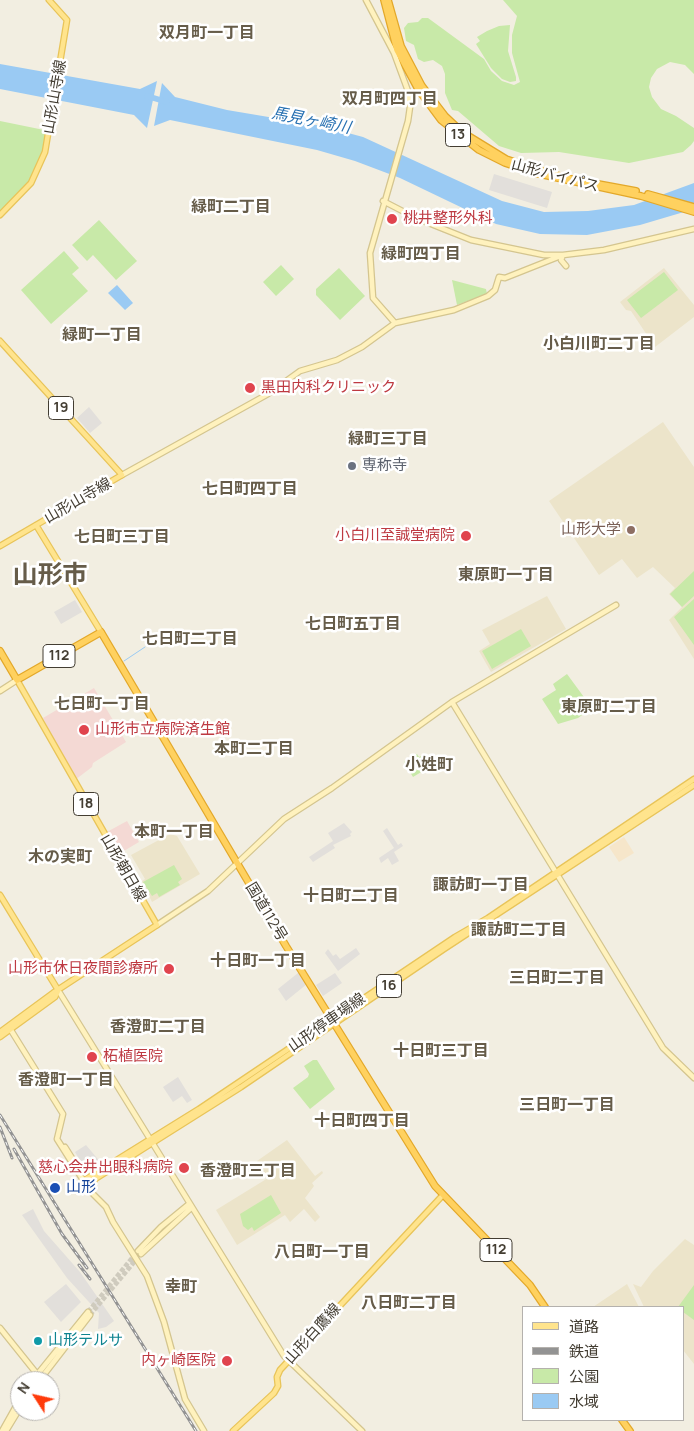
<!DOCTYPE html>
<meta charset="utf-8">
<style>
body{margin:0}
#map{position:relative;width:694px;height:1431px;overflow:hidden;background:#f2eee1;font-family:Manrope,"Noto Sans JP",sans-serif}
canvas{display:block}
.legend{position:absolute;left:522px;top:1306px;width:162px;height:115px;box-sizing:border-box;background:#fff;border:1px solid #b4b1ad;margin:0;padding:6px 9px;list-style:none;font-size:15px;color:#433d32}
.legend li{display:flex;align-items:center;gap:10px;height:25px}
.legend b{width:25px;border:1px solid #b4b1ad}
.north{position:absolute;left:10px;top:1371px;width:50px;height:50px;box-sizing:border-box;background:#fff;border:1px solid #b4b1ad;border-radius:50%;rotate:305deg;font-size:14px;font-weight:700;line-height:20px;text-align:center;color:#433d32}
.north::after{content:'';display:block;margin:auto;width:18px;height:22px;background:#ff3b0b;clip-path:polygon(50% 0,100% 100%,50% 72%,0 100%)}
</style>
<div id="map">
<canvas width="694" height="1431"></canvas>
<ul class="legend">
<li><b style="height:6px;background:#ffe48d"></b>道路</li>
<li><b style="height:6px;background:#939393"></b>鉄道</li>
<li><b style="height:14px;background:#c8e9a8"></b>公園</li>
<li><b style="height:14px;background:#9acaf3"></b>水域</li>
</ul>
<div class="north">N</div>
</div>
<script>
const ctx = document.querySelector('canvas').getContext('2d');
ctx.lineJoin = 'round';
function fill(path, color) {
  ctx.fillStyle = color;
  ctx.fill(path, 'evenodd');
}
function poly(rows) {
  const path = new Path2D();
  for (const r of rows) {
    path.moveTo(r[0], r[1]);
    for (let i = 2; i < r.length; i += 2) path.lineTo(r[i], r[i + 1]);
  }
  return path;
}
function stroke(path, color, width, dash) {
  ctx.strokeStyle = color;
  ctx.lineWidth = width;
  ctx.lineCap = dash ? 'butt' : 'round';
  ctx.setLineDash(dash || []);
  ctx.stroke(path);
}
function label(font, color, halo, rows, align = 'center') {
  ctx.font = font + ' Manrope,"Noto Sans JP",sans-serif';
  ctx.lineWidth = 5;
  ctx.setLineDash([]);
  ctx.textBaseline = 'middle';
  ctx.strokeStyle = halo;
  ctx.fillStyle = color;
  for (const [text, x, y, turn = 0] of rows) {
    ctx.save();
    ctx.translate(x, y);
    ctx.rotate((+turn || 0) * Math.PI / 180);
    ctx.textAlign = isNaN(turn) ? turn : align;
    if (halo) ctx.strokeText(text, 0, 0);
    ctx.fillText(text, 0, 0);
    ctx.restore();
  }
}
fill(poly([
 [624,837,634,853,619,862,609,847]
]), '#f6e6ca');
fill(poly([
 [664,268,694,305,694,317,655,347,631,311,626,310,620,302],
 [663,422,694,467,694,659,669,620,682,607,669,594,675,588,653,567,637,578,622,559,599,575,549,501],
 [547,596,566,629,491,672,479,651,490,644,482,630],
 [170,834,177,836,200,874,152,902,142,881,145,879,131,855],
 [287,1140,315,1176,322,1171,323,1173,312,1183,314,1186,305,1198,320,1217,315,1222,304,1209,290,1222,285,1215,237,1245,216,1210,268,1178,257,1161],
 [685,1239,694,1245,694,1364,683,1350,683,1307,644,1307,633,1284,641,1287,653,1271],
 [627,1284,639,1307,593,1307]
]), '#ece4ca');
fill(poly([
 [94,688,126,742,93,763,92,767,75,780,43,718],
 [127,821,139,842,117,855,105,833]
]), '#f4d9d4');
fill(poly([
 [503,0,694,0,694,74,685,65,670,62,657,69,651,78,649,87,652,97,661,109,676,116,694,128,694,141,691,145,683,152,629,163,559,152,521,153,499,146,458,111,452,110,445,93,445,74,442,66,433,60,424,62,418,59,414,45,406,41,404,28,408,23,418,22,422,18,428,18,484,59,491,71,502,81,514,85,520,82,512,53,512,35,517,16],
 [510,25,508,51,516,77,516,81,510,82,502,79,491,68,476,44,480,41,477,37,487,31,499,26],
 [0,121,49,131,37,174,0,215],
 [99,220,137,261,116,280,93,255,87,261,72,245],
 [64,251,79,268,72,274,88,291,51,324,21,290],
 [281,265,294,279,276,296,263,282],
 [339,268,365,296,340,320,316,295,316,289],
 [664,272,678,290,641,318,627,300],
 [452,280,486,289,487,294,457,305],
 [694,571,694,596,682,607,670,594],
 [694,599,694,645,674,617],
 [521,629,531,646,492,669,482,651],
 [567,674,592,708,578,718,558,724,542,699,556,690,553,684],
 [417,754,419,757,425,754,433,765,413,777,404,762],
 [174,865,182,879,178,882,180,885,159,897,157,893,152,896,143,882],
 [313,1060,317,1060,335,1089,310,1109,293,1088,308,1077,309,1074,304,1066],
 [271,1195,281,1213,254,1231,252,1227,248,1230,243,1226,240,1214],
 [694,1285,694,1320,683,1312,683,1307,678,1307]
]), '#c8e9a8');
fill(poly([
 [494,174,552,192,547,208,489,190],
 [89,407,102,423,90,433,77,418],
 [75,600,82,612,61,624,54,612],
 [344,823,352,832,350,834,351,836,333,845,335,848,313,862,309,857,333,841,328,833],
 [387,828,398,845,401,843,403,846,394,852,399,861,392,865,388,858,381,863,379,858,394,848,383,831],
 [356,948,360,954,338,971,325,953,328,949,333,956,336,954,340,959],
 [298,973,300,973,307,984,286,1001,278,989],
 [335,973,342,983,323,996,316,985],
 [178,1077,192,1100,187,1103,182,1096,173,1102,163,1087],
 [86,1145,102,1164,97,1167,82,1164,75,1152],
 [33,1209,44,1231,80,1272,114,1321,106,1327,98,1329,99,1313,67,1278,22,1215],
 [66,1284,81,1302,61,1322,44,1302]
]), '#e2dfdb');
fill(poly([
 [0,64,140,89,157,81,147,128,134,115,0,89],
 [162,83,175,97,227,110,322,126,363,137,502,201,544,212,588,211,634,205,694,183,694,209,640,225,587,235,540,234,496,224,400,178,355,161,317,150,170,120,154,126],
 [117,285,133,303,125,310,108,293]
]), '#9acaf3');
stroke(poly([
 [124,661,145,647]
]), '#9acaf3', 1);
stroke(poly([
 [147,96,167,102]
]), '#9acaf3', 5.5);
stroke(poly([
 [88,1312,136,1253],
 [90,1315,141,1254]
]), '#cfcbbe', 4.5, [4.5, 2]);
const secondary = poly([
 [366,0,394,53,408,91,410,107,408,121,370,253,373,298,395,323],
 [383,201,416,218,471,240,544,255,563,255,604,250,694,229],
 [563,255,561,260,566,266],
 [122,475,268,394,300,371,337,360,362,347,395,323,454,310,488,296,495,290,499,277,505,278,563,255],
 [0,691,17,680],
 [452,702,663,1048,694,1078],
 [157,925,208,891,284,819,332,788,452,702,616,605],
 [58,990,284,1356,362,1431],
 [9,1027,63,1114,57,1139,90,1191,106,1207,113,1222,147,1276,164,1322,185,1399,204,1431],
 [65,1147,77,1166],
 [138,1251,161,1227,189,1204],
 [141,1254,191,1208],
 [0,1328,37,1374],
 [32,1381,88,1312],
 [39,1381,90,1315],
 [2,1431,20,1399],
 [6,1431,20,1408]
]);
const primary = poly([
 [0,215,31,183,45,152,67,20,49,0],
 [0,341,122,475,0,546],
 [36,525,101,632],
 [0,895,58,990],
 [0,1032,53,993,157,925,17,680],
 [0,1037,55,997,58,991],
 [83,1181,199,1109,455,937,488,918,694,779],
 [90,1191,95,1179,241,1087,444,949,694,785],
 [233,1431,274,1393,278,1386,277,1377,280,1370,442,1196]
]);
const highway = poly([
 [384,0,397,50,418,89,441,120,479,150,505,163,535,173,641,196,694,212],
 [388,0,401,46,422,86,445,116,462,132,506,159,535,169,571,179,636,191],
 [648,194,694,207],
 [0,651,17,680,101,632,286,946,435,1186,530,1285,545,1307],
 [622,1420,630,1431]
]);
stroke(secondary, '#d4c58f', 7);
stroke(primary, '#e8c459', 7);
stroke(highway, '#e3a82a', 8);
stroke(secondary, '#fff2be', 4.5);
stroke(primary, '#ffe48d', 4.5);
stroke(highway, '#ffd15f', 5.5);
const rail = poly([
 [0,1115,196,1431],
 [0,1127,12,1158],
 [14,1149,62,1234,87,1268],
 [79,1265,90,1279]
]);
stroke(rail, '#939393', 3);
stroke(rail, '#fff', 1, [4]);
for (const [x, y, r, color] of [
 [392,219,6,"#e0444e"],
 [250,388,6,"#e0444e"],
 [352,466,5,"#6b7280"],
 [631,530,5,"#8d6e63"],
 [466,536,6,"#e0444e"],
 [84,730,6,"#e0444e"],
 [169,969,6,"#e0444e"],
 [92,1057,6,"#e0444e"],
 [184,1168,6,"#e0444e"],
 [55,1188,6,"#1a4fb4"],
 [38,1341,5,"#0f9aa8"],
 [227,1361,6,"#e0444e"]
]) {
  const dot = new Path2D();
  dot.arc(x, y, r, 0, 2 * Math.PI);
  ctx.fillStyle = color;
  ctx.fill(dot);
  stroke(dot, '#fff', 2);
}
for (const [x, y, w] of [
 [458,135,25],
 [61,408,25],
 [59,656,32],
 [86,804,25],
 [389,986,25],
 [496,1250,32]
]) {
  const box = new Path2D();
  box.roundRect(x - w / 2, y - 11.5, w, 23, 4);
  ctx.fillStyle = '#fff';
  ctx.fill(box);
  stroke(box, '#433d32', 1);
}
label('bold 14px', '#433d32', null, [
 ["13",458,135],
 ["19",61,408],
 ["112",59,656],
 ["18",86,804],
 ["16",389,986],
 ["112",496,1250]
]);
label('15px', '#433d32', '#fff', [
 ["山形山寺線",55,97,-80],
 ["山形バイパス",555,176,15],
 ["山形山寺線",78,501,-30],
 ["山形朝日線",123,868,60],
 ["国道112号",266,912,59],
 ["山形停車場線",327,1023,-35],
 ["山形白鷹線",313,1334,-48]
]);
label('15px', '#be3a42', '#fff', [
 ["桃井整形外科",403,219],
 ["黒田内科クリニック",261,388],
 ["小白川至誠堂病院",455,536,"right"],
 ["山形市立病院済生館",95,730],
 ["山形市休日夜間診療所",158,969,"right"],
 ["柘植医院",103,1057],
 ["慈心会井出眼科病院",173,1168,"right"],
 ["内ヶ崎医院",216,1361,"right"]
], 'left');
label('15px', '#5b616d', '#fff', [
 ["専称寺",362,466]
], 'left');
label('15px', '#785e54', '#fff', [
 ["山形大学",621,530]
], 'right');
label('15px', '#164399', '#fff', [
 ["山形",66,1188]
], 'left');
label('15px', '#0d838f', '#fff', [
 ["山形テルサ",48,1341]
], 'left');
label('bold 16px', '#665c49', '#fff', [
 ["双月町一丁目",207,34],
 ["双月町四丁目",390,100],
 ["緑町二丁目",231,208],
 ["緑町四丁目",421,255],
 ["緑町一丁目",102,336],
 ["小白川町二丁目",599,345],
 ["緑町三丁目",388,440],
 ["七日町四丁目",250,490],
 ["七日町三丁目",122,538],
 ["東原町一丁目",506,576],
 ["七日町五丁目",353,625],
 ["七日町二丁目",190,640],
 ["七日町一丁目",102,705],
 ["東原町二丁目",609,708],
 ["本町二丁目",254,750],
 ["小姓町",429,766],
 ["本町一丁目",174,833],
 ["木の実町",60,858],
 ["諏訪町一丁目",481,886],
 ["十日町二丁目",351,897],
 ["諏訪町二丁目",519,931],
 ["十日町一丁目",258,962],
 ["三日町二丁目",557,979],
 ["香澄町二丁目",158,1028],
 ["十日町三丁目",441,1052],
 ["香澄町一丁目",66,1081],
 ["三日町一丁目",567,1106],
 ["十日町四丁目",362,1122],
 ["香澄町三丁目",248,1172],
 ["八日町一丁目",322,1253],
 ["幸町",181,1288],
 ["八日町二丁目",409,1304]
]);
label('italic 16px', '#2871b2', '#fff', [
 ["馬見ヶ崎川",311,121,11]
]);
label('bold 25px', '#665c49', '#fff', [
 ["山形市",50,576]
]);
</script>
